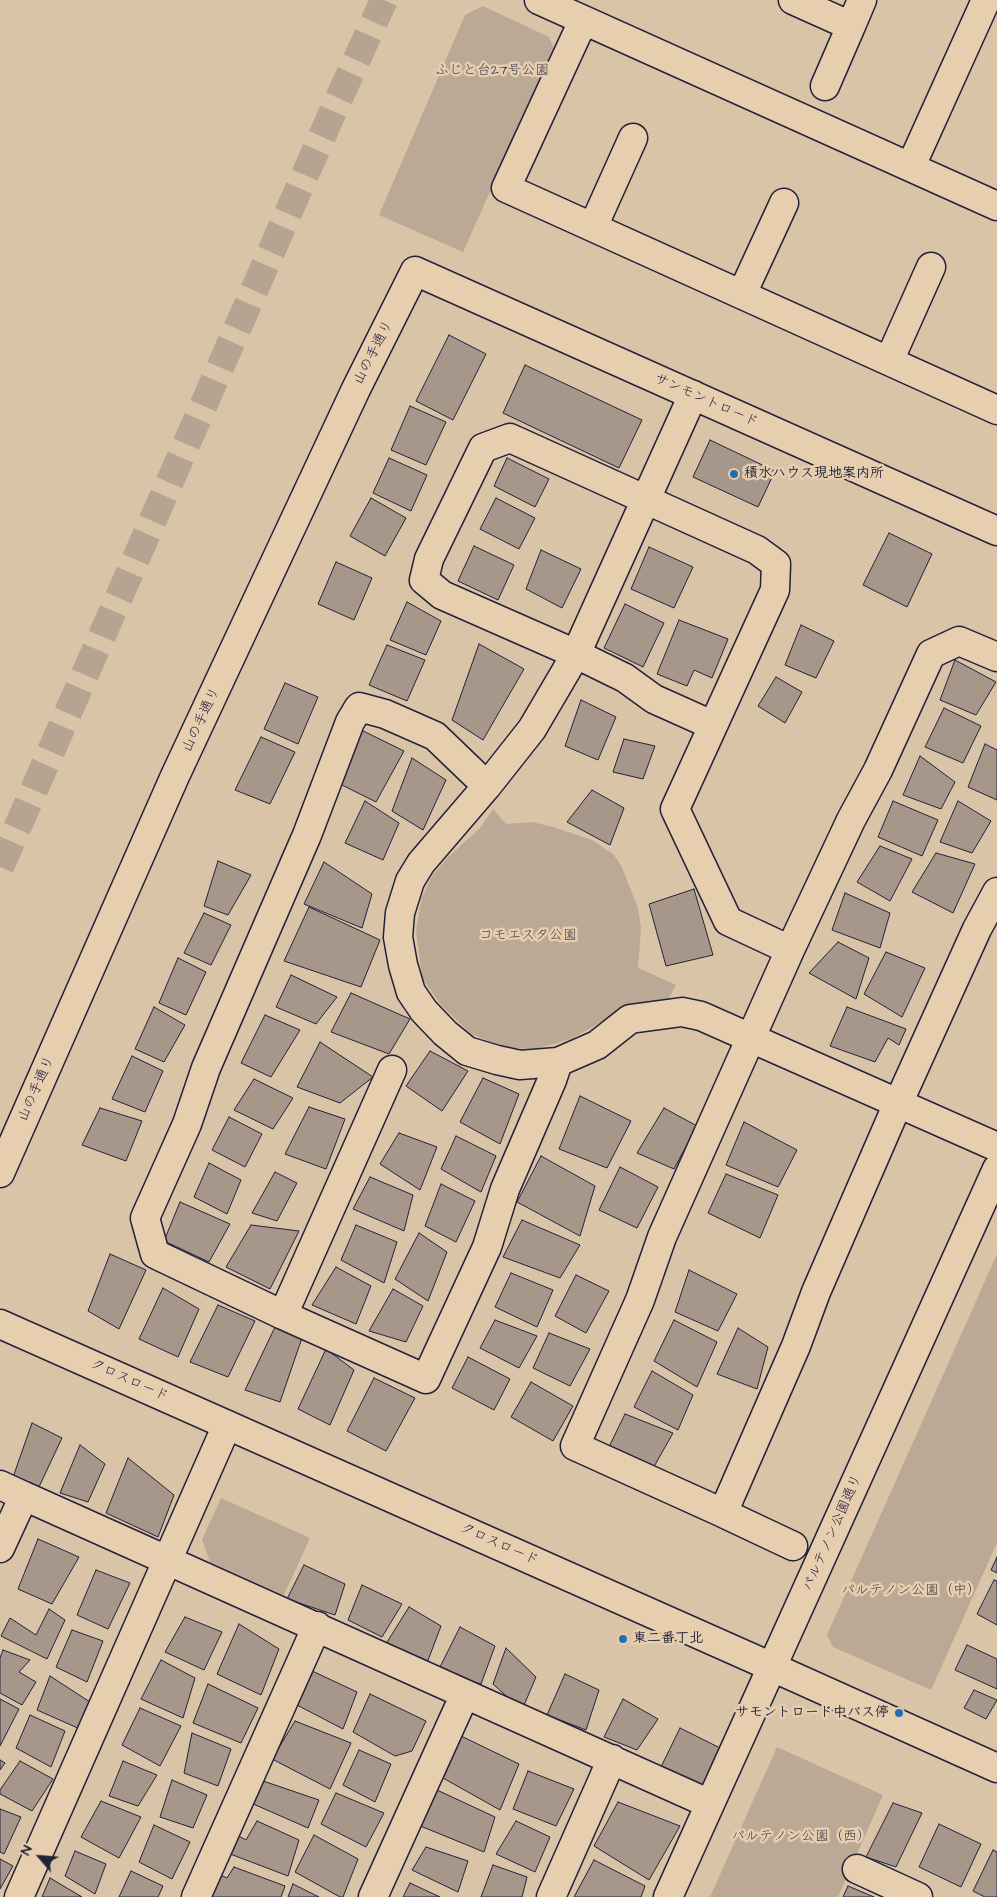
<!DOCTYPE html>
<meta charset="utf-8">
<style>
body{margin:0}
#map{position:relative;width:997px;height:1897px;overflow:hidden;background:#dac4a8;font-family:"Architects Daughter",sans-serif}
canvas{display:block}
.north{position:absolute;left:15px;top:1832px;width:50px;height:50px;-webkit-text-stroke:4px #e6ceaf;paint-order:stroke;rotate:297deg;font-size:14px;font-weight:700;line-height:20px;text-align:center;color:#22223b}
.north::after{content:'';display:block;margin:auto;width:18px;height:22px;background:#22223b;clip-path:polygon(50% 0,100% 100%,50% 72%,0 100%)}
</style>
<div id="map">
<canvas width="997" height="1897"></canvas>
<div class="north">N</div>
</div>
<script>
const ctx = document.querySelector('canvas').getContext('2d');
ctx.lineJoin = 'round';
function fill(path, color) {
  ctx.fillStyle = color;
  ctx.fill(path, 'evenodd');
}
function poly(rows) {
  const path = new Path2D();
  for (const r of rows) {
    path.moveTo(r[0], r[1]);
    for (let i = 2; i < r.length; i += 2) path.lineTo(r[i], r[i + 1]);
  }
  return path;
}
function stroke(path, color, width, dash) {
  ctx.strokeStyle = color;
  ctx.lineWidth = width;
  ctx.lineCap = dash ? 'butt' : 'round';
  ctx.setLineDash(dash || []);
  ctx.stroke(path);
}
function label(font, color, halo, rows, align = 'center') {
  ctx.font = font + ' "Architects Daughter","Klee One",sans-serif';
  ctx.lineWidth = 5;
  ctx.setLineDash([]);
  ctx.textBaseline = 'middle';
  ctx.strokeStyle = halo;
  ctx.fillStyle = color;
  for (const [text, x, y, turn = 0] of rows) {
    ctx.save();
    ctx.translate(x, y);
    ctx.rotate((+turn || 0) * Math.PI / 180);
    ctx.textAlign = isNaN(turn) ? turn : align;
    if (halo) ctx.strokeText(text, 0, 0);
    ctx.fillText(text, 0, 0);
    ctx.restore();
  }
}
fill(poly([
 [483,6,549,37,554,49,463,252,379,215,465,15],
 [493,809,506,824,532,822,553,827,592,840,613,854,621,865,638,908,641,929,638,968,676,985,667,1002,633,1004,571,1039,536,1049,513,1048,493,1043,471,1034,441,1005,422,978,416,930,422,897,432,876,447,858,480,828],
 [997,1254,997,1543,931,1690,833,1647,827,1635],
 [221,1498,310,1538,284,1595,210,1562,202,1540],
 [777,1747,883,1795,838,1897,710,1897]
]), '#bba996');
const building = poly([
 [449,335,486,354,453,420,416,401,449,335],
 [525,365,642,420,619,468,503,413,525,365],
 [410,406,446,422,426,465,391,450,410,406],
 [710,440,775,471,758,507,693,477,710,440],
 [389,458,427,475,411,511,373,493,389,458],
 [507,458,549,479,535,507,494,486,507,458],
 [371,498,406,518,385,556,350,536,371,498],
 [496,498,535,518,519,549,480,529,496,498],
 [889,533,932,554,907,607,863,585,889,533],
 [474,546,514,565,498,600,458,581,474,546],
 [649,547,693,567,674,608,631,589,649,547],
 [541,550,581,569,562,608,526,589,541,550],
 [336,562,372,578,354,620,318,604,336,562],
 [407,602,441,621,426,655,390,640,407,602],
 [625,604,664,623,643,667,604,648,625,604],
 [679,620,728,639,712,678,694,670,687,686,657,674,679,620],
 [801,625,834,641,816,678,785,665,801,625],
 [479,644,524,669,483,740,452,720,479,644],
 [387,645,425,660,407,701,369,685,387,645],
 [955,660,996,682,976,715,940,700,955,660],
 [776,677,802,692,785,723,758,706,776,677],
 [285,683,318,697,298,744,264,729,285,683],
 [581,700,616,717,598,760,565,746,581,700],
 [944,708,981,726,963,763,925,747,944,708],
 [359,729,404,751,376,802,338,783,359,729],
 [261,737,295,752,270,804,235,790,261,737],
 [624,739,655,746,643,779,613,772,624,739],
 [985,744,997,750,997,800,968,787,985,744],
 [920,756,955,782,941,809,903,795,920,756],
 [412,758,446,780,423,830,392,811,412,758],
 [592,790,624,808,610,845,567,822,592,790],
 [365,801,399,823,383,860,345,843,365,801],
 [893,801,938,820,922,856,878,837,893,801],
 [958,801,991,821,972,853,940,842,958,801],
 [880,846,912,859,890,901,857,882,880,846],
 [936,853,975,864,953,913,912,892,936,853],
 [218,861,251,875,228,915,204,906,218,861],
 [324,862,372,894,362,928,304,904,324,862],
 [694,889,713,955,666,966,649,904,694,889],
 [845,893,890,913,880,948,832,930,845,893],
 [309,907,380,940,361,987,284,961,309,907],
 [204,913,231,925,211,965,184,953,204,913],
 [838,942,869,958,856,999,809,973,838,942],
 [886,952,925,968,902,1017,864,994,886,952],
 [178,958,206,972,186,1015,159,1003,178,958],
 [291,975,337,997,316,1024,276,1007,291,975],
 [351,993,410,1019,389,1054,331,1032,351,993],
 [154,1007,185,1025,164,1062,135,1049,154,1007],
 [847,1007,906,1029,899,1045,888,1038,875,1062,830,1046,847,1007],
 [265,1015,300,1030,271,1077,241,1063,265,1015],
 [320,1042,373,1077,340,1103,297,1087,320,1042],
 [430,1051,468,1071,442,1111,406,1086,430,1051],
 [132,1056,163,1071,145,1112,112,1099,132,1056],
 [483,1078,519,1094,500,1144,460,1122,483,1078],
 [254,1079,293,1098,273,1129,234,1110,254,1079],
 [580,1096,631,1121,607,1168,559,1149,580,1096],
 [309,1107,345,1119,326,1169,285,1154,309,1107],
 [100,1108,142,1121,126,1161,82,1145,100,1108],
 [664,1108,697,1126,674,1169,637,1153,664,1108],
 [229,1117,262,1134,245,1167,212,1150,229,1117],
 [744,1122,797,1150,778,1187,726,1165,744,1122],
 [399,1133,437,1147,420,1190,380,1164,399,1133],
 [456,1136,496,1156,481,1192,441,1169,456,1136],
 [541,1156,595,1186,580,1236,517,1202,541,1156],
 [209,1163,241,1180,227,1214,194,1197,209,1163],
 [620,1167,658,1187,637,1228,599,1210,620,1167],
 [275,1172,297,1183,277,1221,252,1213,275,1172],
 [726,1174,778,1195,760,1238,708,1213,726,1174],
 [370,1177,413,1195,404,1231,353,1209,370,1177],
 [441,1184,475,1201,456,1242,425,1226,441,1184],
 [180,1202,230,1224,209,1262,164,1241,180,1202],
 [522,1220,580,1245,560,1278,503,1257,522,1220],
 [251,1225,299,1231,270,1289,226,1267,251,1225],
 [356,1225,397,1242,384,1283,341,1260,356,1225],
 [419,1233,447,1252,428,1301,395,1279,419,1233],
 [110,1254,146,1270,119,1329,88,1311,110,1254],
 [336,1267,371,1286,356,1324,312,1305,336,1267],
 [689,1270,737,1294,718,1331,675,1312,689,1270],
 [511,1273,553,1290,537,1327,495,1307,511,1273],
 [576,1275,609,1291,586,1333,555,1316,576,1275],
 [163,1288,199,1309,178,1357,139,1339,163,1288],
 [393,1289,423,1306,406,1342,369,1331,393,1289],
 [218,1305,255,1321,228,1377,190,1362,218,1305],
 [495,1320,537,1336,519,1368,480,1348,495,1320],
 [674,1320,717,1342,697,1387,654,1361,674,1320],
 [275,1327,303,1335,280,1402,245,1390,275,1327],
 [738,1328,768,1347,757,1389,717,1374,738,1328],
 [549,1333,590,1349,570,1386,533,1368,549,1333],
 [326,1349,354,1370,330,1425,298,1409,326,1349],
 [468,1357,510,1379,494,1410,452,1388,468,1357],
 [652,1371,693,1395,678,1430,634,1407,652,1371],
 [374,1378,415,1398,386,1451,347,1431,374,1378],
 [531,1382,573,1406,553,1441,511,1417,531,1382],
 [625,1414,673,1433,651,1472,607,1451,625,1414],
 [32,1423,62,1438,38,1489,12,1480,32,1423],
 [80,1445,105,1464,88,1502,60,1493,80,1445],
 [128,1458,174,1495,158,1537,106,1513,128,1458],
 [38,1539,79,1557,52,1604,18,1589,38,1539],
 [997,1557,997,1573,991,1570,997,1557],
 [304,1565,345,1584,335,1615,287,1599,304,1565],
 [96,1570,130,1583,108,1629,77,1615,96,1570],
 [994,1580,997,1581,997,1625,977,1614,994,1580],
 [362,1585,402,1604,382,1637,348,1620,362,1585],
 [409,1607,441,1626,427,1663,384,1647,409,1607],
 [49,1609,65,1620,47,1659,1,1636,10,1618,36,1635,49,1609],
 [185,1617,222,1632,204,1670,165,1652,185,1617],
 [239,1624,279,1649,261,1695,217,1674,239,1624],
 [460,1627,495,1646,481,1684,437,1673,460,1627],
 [72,1630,103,1641,87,1682,56,1667,72,1630],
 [967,1645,997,1659,997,1689,955,1670,967,1645],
 [506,1648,536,1677,522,1710,493,1684,506,1648],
 [3,1650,30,1660,19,1672,36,1682,22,1705,0,1693,0,1658,3,1650],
 [161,1660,195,1678,183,1718,141,1699,161,1660],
 [310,1670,357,1692,343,1729,295,1704,310,1670],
 [565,1674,599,1690,586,1730,547,1715,565,1674],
 [50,1676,90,1702,80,1729,37,1710,50,1676],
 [208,1684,258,1708,241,1743,193,1723,208,1684],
 [974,1690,997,1700,986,1719,964,1708,974,1690],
 [370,1694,426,1721,412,1751,395,1756,353,1732,370,1694],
 [0,1699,19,1709,0,1746,0,1699],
 [623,1699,658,1719,637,1750,604,1737,623,1699],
 [140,1708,181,1726,160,1766,122,1745,140,1708],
 [30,1715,65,1731,51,1767,16,1748,30,1715],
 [295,1721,351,1743,330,1789,272,1759,295,1721],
 [680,1728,724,1750,704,1789,661,1767,680,1728],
 [192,1733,231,1749,218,1786,184,1773,192,1733],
 [461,1736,519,1764,500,1810,443,1778,461,1736],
 [359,1750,391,1764,375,1802,343,1785,359,1750],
 [0,1760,5,1763,0,1770,0,1760],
 [20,1761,53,1779,32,1811,0,1794,0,1790,20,1761],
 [123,1761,157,1775,138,1806,109,1796,123,1761],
 [528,1771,574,1789,556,1826,513,1809,528,1771],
 [172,1780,207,1795,193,1828,160,1817,172,1780],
 [263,1781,319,1800,308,1828,251,1803,263,1781],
 [437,1790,495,1817,484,1852,418,1825,437,1790],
 [336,1793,384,1813,366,1847,321,1824,336,1793],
 [101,1801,141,1817,119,1858,81,1837,101,1801],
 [618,1802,680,1826,649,1880,594,1846,618,1802],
 [893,1803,922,1813,896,1867,866,1857,893,1803],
 [0,1809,21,1817,4,1854,0,1852,0,1809],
 [257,1821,299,1840,288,1876,225,1852,233,1833,246,1840,257,1821],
 [516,1821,550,1837,535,1872,496,1854,516,1821],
 [939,1824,981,1844,961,1887,919,1867,939,1824],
 [154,1825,190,1842,172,1879,139,1862,154,1825],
 [314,1835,358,1859,343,1897,340,1897,295,1872,314,1835],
 [426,1847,468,1861,458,1892,412,1870,426,1847],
 [993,1850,997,1852,997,1897,985,1897,973,1891,993,1850],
 [75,1851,106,1864,95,1894,65,1876,75,1851],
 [0,1859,13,1866,0,1889,0,1859],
 [594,1860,645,1886,641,1897,574,1897,594,1860],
 [493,1865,527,1877,522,1897,481,1897,493,1865],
 [234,1867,285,1886,281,1897,205,1897,218,1874,227,1878,234,1867],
 [131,1871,163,1886,158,1897,119,1897,131,1871],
 [50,1878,82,1897,42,1897,50,1878],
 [410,1883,440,1897,403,1897,410,1883],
 [293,1884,319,1897,288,1897,293,1884],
 [848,1886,874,1897,843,1897,848,1886]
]);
fill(building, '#a6978a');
stroke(building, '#22223b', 1);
stroke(poly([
 [0,867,334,109,384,0]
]), '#b5a492', 28, [28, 14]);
const minor = poly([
 [539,0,997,206],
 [793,0,851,26,862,0],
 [583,21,506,188,997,410],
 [825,86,851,26],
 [911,166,986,0],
 [593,227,633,138],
 [742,294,784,203],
 [889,361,931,267],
 [693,395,576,654,532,729,487,786,421,863,410,881,400,913,398,937,403,965,411,992,424,1011,445,1033,467,1051,497,1060,520,1065,558,1062,597,1045,630,1019,682,1012,701,1016,997,1147],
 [712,725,654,699,625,678,576,654,442,595,424,580,429,559,483,448,510,438,757,550,776,564,775,590,675,809,728,921,790,950,662,1237,640,1300,575,1446,723,1513,796,1346,816,1292,892,1117,977,929,997,892],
 [487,786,435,736,385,714,359,707,350,722,307,835,206,1068,187,1124,145,1218,155,1254,283,1315,426,1379,487,1247,505,1189,552,1080,558,1062],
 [790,950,851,820,878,770,931,654,959,641,997,657],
 [283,1315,392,1070],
 [0,1485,24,1496],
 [723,1513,793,1546],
 [0,1548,24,1496,710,1804],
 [857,1869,918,1897],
 [19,1897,227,1425],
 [196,1897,317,1626],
 [373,1897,465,1694],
 [551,1897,612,1759],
 [668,1897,997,1169]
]);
const tertiary = poly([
 [0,1173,175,776,356,389,415,271,997,531],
 [0,1324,772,1667,997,1768]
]);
stroke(minor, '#22223b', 31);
stroke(tertiary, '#22223b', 31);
stroke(minor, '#e6ceaf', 28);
stroke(tertiary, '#e6ceaf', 28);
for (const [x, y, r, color] of [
 [734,474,5,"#1f6fb2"],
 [623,1639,5,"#1f6fb2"],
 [899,1713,5,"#1f6fb2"]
]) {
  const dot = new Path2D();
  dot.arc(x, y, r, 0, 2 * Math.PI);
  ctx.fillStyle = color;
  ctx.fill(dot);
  stroke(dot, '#e6ceaf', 2);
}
label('14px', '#413d4d', '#e6ceaf', [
 ["ふじと台27号公園",492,71],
 ["コモエスタ公園",528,936],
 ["パルテノン公園（中）",911,1591],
 ["パルテノン公園（西）",801,1837]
]);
label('14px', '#22223b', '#e6ceaf', [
 ["山の手通り",374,353,-63],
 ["サンモントロード",706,401,24],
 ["山の手通り",202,720,-65],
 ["山の手通り",37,1089,-66],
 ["クロスロード",129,1381,24],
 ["パルテノン公園通り",833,1533,-66],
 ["クロスロード",499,1545,24]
]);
label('bold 14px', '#22223b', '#e6ceaf', [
 ["積水ハウス現地案内所",744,474],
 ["東二番丁北",633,1639],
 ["サモントロード中バス停",889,1713,"right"]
], 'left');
</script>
